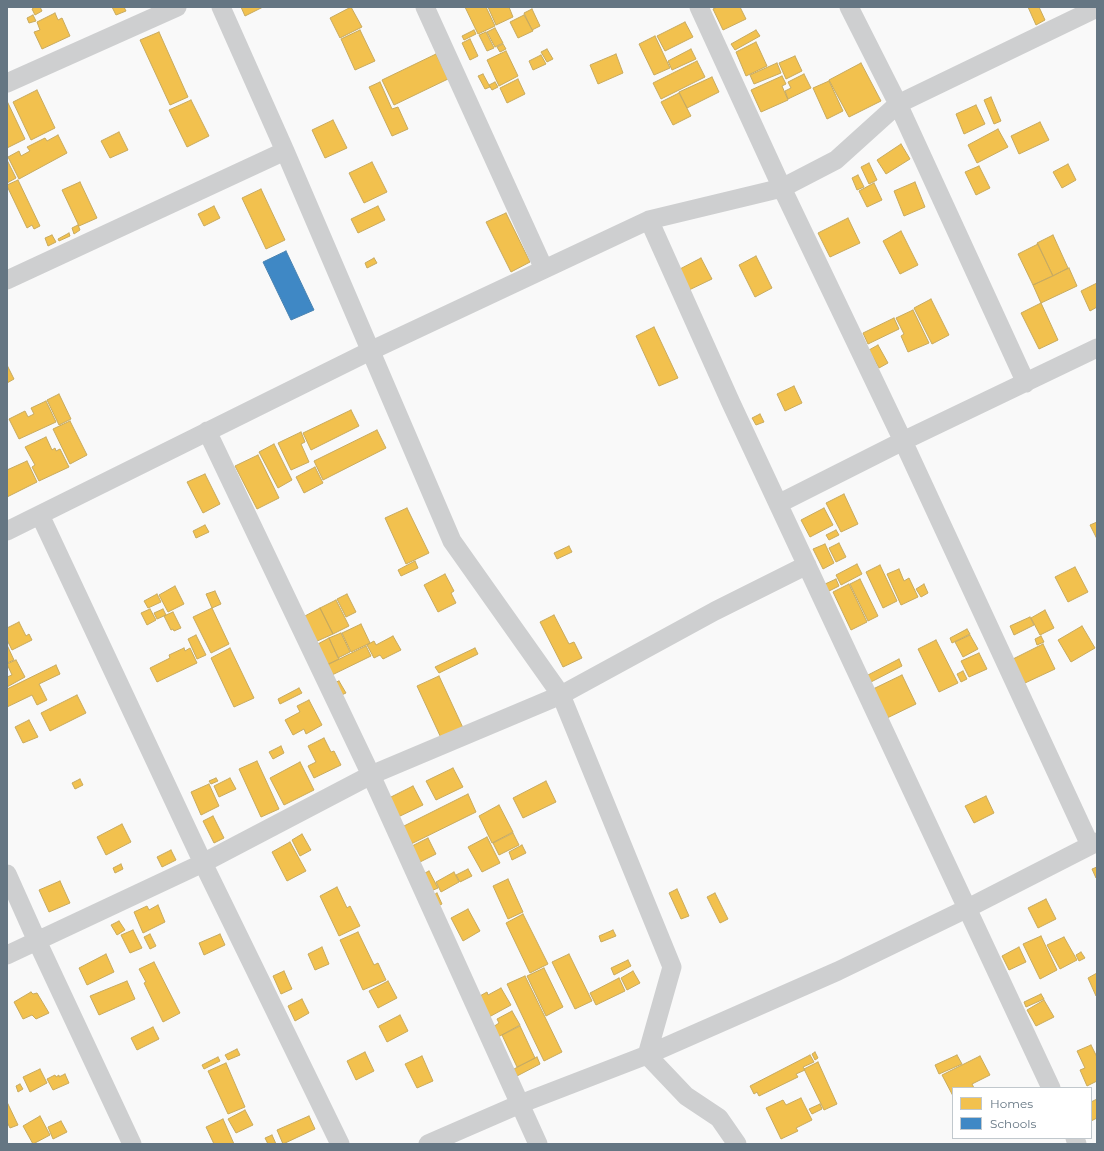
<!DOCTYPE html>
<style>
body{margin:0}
#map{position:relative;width:1104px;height:1151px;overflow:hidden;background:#f9f9f9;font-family:Montserrat,sans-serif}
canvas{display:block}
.frame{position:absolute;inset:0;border:8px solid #657683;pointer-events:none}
.legend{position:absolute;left:952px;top:1087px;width:140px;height:52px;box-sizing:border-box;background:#fff;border:1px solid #c1c8cd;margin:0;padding:5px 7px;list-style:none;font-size:12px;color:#657683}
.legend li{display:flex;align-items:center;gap:8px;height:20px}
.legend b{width:20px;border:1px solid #c1c8cd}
</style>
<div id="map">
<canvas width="1104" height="1151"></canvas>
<div class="frame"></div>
<ul class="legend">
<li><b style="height:11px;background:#f2c14e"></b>Homes</li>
<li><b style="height:11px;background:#3f88c5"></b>Schools</li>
</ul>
</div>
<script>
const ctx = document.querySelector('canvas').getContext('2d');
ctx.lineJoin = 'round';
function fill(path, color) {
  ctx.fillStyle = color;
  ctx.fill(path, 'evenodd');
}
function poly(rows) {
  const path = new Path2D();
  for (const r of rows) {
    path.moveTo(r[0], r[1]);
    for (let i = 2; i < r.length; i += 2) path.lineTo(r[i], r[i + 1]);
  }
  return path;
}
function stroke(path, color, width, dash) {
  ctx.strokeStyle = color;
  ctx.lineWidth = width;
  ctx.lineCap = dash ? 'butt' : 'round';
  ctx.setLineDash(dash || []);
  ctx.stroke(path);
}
const homes = poly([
 [35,7,40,7,42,11,35,15,32,9,35,7],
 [112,7,124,7,126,11,116,15,112,7],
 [241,7,263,7,245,16,241,7],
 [351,7,362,27,340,38,330,18,351,7],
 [465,7,486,7,495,26,478,34,465,7],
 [488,7,509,7,513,17,496,25,488,7],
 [717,7,740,7,746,19,723,30,713,9,717,7],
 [1028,7,1039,7,1045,20,1036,25,1028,7],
 [532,9,540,26,532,30,524,13,532,9],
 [55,13,58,20,62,18,70,36,42,49,34,32,40,30,37,22,55,13],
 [33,15,36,21,29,23,27,18,33,15],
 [524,15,533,31,518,38,510,22,524,15],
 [685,22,693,37,665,51,657,36,685,22],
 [495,28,503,43,495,47,487,32,495,28],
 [360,30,375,61,355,70,341,39,360,30],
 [474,30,476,34,464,40,462,36,474,30],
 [756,30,760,36,735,50,731,44,756,30],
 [159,32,188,97,170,105,140,40,159,32],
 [486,32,494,48,487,51,479,35,486,32],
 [655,36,670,68,654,75,639,44,655,36],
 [470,39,478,56,470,60,462,43,470,39],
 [756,42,767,66,746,76,736,52,756,42],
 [503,44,506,49,500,52,497,47,503,44],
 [547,49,553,59,547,62,541,52,547,49],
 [691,49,696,59,672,70,668,61,691,49],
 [506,51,518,76,499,86,487,60,506,51],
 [436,54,448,79,394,105,382,80,436,54],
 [616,54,623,73,598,84,590,65,616,54],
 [541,55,546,64,533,70,529,61,541,55],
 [795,56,802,71,786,79,779,63,795,56],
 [697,61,705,77,661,99,653,83,697,61],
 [777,63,781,73,754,84,750,75,777,63],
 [861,63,881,101,849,117,829,80,861,63],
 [483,74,490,87,485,89,478,76,483,74],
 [804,74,811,88,788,99,785,91,791,88,788,82,804,74],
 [782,76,786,84,782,86,788,100,761,112,751,90,782,76],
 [712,77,719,92,687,108,679,92,712,77],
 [518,79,525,94,507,103,500,88,518,79],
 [829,81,843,111,827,119,813,88,829,81],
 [380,82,392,109,398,107,408,129,392,136,369,87,380,82],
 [495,82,498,87,492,90,489,85,495,82],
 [37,90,55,128,31,140,13,102,37,90],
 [679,93,691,116,673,125,661,102,679,93],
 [991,97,1001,121,994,124,984,100,991,97],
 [191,100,209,136,187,147,169,110,191,100],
 [7,101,25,139,7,148,7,101],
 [976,105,985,124,964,134,956,114,976,105],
 [333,120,347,148,325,158,312,130,333,120],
 [1040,122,1049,140,1019,154,1011,136,1040,122],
 [998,129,1008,147,977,163,968,145,998,129],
 [119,132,128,150,110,158,101,141,119,132],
 [58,135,67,153,19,179,8,157,19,151,21,156,30,151,27,147,45,138,47,141,58,135],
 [901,144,910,159,886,174,877,160,901,144],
 [7,160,16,178,7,183,7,160],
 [372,162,387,192,364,203,349,173,372,162],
 [869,163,877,180,869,184,861,167,869,163],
 [1068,164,1076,180,1062,188,1053,172,1068,164],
 [979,166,990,188,976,195,965,172,979,166],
 [858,175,864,187,857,190,852,178,858,175],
 [18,180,40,226,34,229,32,225,27,228,7,186,7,185,18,180],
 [80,182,97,218,79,226,62,190,80,182],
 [915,182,925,207,904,216,894,191,915,182],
 [874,183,882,200,867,207,859,191,874,183],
 [261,189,285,240,266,249,242,198,261,189],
 [214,206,220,218,204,226,198,214,214,206],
 [378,206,385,220,358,233,351,219,378,206],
 [506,213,530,262,511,272,486,222,506,213],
 [848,218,860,243,830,257,818,233,848,218],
 [78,225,80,230,74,234,72,228,78,225],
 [901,231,918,265,900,274,883,241,901,231],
 [69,233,70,236,59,241,58,239,69,233],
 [52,235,56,242,48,246,45,238,52,235],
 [1053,235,1068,268,1053,276,1037,243,1053,235],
 [1038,244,1053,276,1033,285,1018,254,1038,244],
 [756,256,772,288,755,297,739,265,756,256],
 [374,258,377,263,367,268,365,263,374,258],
 [701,258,712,279,689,290,678,270,701,258],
 [1069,268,1077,286,1041,303,1033,285,1069,268],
 [1097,283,1097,307,1090,311,1081,291,1097,283],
 [931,299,949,335,932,344,914,308,931,299],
 [1041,303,1058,340,1039,349,1021,313,1041,303],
 [913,310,929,343,908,352,901,336,904,334,896,318,913,310],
 [894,318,899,329,868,344,863,333,894,318],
 [654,327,678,378,659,386,636,336,654,327],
 [878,345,888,363,879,368,869,350,878,345],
 [7,365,14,379,7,383,7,365],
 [794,386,802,403,785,411,777,394,794,386],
 [59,394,71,419,59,425,47,400,59,394],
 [46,401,56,422,19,439,9,419,25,411,28,417,34,414,31,408,46,401],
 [351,410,359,426,311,450,303,433,351,410],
 [760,414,764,422,756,425,752,418,760,414],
 [70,421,87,455,70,464,53,429,70,421],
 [377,430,386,448,323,480,314,461,377,430],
 [301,432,305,442,301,444,309,462,291,470,278,443,301,432],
 [46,437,52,450,55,448,56,451,60,449,69,467,39,481,32,467,35,465,25,447,46,437],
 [274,444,292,480,278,488,259,452,274,444],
 [258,455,279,498,257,509,235,466,258,455],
 [27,461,37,482,7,497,7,470,27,461],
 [315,467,323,483,304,493,296,477,315,467],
 [205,474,220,504,203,513,187,482,205,474],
 [844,494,858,524,841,532,826,503,844,494],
 [407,508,429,553,406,564,385,518,407,508],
 [824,508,833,525,810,537,801,520,824,508],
 [1097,522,1097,539,1090,525,1097,522],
 [205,525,209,532,196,538,193,531,205,525],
 [836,530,839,535,829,540,826,535,836,530],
 [839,543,846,557,836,562,829,548,839,543],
 [825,544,834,563,823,569,813,549,825,544],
 [569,546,572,552,557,559,554,553,569,546],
 [415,561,418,568,401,576,398,570,415,561],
 [857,564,862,574,841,585,836,575,857,564],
 [880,565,897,601,883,608,866,572,880,565],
 [1075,567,1088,592,1068,602,1055,577,1075,567],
 [899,569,904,581,909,578,918,597,901,605,887,574,899,569],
 [445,574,454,591,451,593,456,603,438,612,424,585,445,574],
 [836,579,839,586,827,592,823,585,836,579],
 [860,579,878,616,868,621,850,584,860,579],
 [849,584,867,622,851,630,833,592,849,584],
 [924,584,928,593,921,597,916,589,924,584],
 [175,586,184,604,168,612,159,595,175,586],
 [215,591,221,604,212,608,206,594,215,591],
 [157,594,161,602,148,608,144,601,157,594],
 [347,594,356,612,346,617,337,599,347,594],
 [336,600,349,626,333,634,320,608,336,600],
 [212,608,229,644,211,653,193,617,212,608],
 [320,608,333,634,315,642,303,617,320,608],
 [150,609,156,620,147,625,141,613,150,609],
 [163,609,166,615,157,619,154,613,163,609],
 [1045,610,1054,628,1040,635,1031,618,1045,610],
 [173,612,181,628,174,631,173,629,171,630,164,616,173,612],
 [554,615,569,644,574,642,582,658,563,667,540,622,554,615],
 [1030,617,1034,625,1014,635,1010,626,1030,617],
 [19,622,26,636,29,634,32,640,12,650,7,640,7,628,19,622],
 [361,624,370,643,351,652,342,633,361,624],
 [1082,626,1095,648,1071,662,1058,640,1082,626],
 [967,629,970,634,952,643,950,638,967,629],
 [341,633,350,652,338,658,329,638,341,633],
 [196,635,206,655,197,659,188,639,196,635],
 [970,635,978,649,963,657,955,642,970,635],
 [393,636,401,650,383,659,380,655,374,658,367,645,374,641,376,645,393,636],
 [1041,636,1044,642,1037,645,1035,639,1041,636],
 [329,638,339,659,326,665,316,645,329,638],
 [936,640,958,683,939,692,918,649,936,640],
 [1043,644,1055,669,1025,683,1013,659,1043,644],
 [7,645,14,660,7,663,7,645],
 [366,646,371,656,332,675,321,668,366,646],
 [184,648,185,651,190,648,197,663,157,682,150,668,170,658,169,655,184,648],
 [230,648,254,698,234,707,211,658,230,648],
 [475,648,478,654,439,673,435,667,475,648],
 [979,653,987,669,969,677,961,661,979,653],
 [899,659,902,666,869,683,866,676,899,659],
 [16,660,25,677,7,687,7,677,12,675,7,664,16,660],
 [56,665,60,674,39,684,47,700,37,705,32,695,7,707,7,689,56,665],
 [963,671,967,679,961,682,957,674,963,671],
 [902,675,916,704,885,719,871,690,902,675],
 [439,676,464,730,442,740,417,686,439,676],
 [339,681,346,693,339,696,333,683,339,681],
 [299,688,302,693,280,704,278,699,299,688],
 [77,695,86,713,50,731,41,713,77,695],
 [309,700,322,725,306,734,304,729,293,735,285,720,300,712,297,706,309,700],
 [29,720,38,737,23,743,15,727,29,720],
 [324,738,331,752,334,751,341,765,314,778,308,766,316,762,308,746,324,738],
 [281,746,284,753,273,759,269,752,281,746],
 [257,761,279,809,261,817,239,769,257,761],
 [300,762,314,790,284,805,270,778,300,762],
 [453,768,463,787,436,800,426,781,453,768],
 [216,778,218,781,211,784,209,781,216,778],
 [230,778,236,789,219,797,214,786,230,778],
 [80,779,83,785,75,789,72,783,80,779],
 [546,781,556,802,523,818,513,798,546,781],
 [209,784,219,806,201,815,191,792,209,784],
 [413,786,423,805,396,818,387,799,413,786],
 [468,794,476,812,409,845,400,828,468,794],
 [986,796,994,813,974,823,965,806,986,796],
 [499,805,513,832,492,843,479,816,499,805],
 [213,816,224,838,214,843,203,821,213,816],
 [122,824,131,842,106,855,97,837,122,824],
 [513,833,519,845,499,855,493,843,513,833],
 [302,834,311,850,300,856,292,840,302,834],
 [487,837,500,863,482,872,468,847,487,837],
 [428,838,436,854,418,863,410,847,428,838],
 [290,842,306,871,287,881,272,852,290,842],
 [522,845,526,853,512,860,509,852,522,845],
 [171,850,176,860,162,867,157,857,171,850],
 [121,864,123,869,115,873,113,868,121,864],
 [1097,867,1097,878,1096,878,1092,869,1097,867],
 [468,869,472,876,460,882,456,875,468,869],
 [429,871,438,888,431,891,423,874,429,871],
 [454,872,459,882,441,892,436,882,454,872],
 [508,879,523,912,508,919,493,886,508,879],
 [60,881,70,903,49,912,39,890,60,881],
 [337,887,347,908,350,906,360,926,339,936,320,896,337,887],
 [677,889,689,916,681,919,669,893,677,889],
 [437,893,442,904,438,906,432,896,437,893],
 [715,893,728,919,720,923,707,897,715,893],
 [1046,899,1056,919,1038,928,1028,908,1046,899],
 [158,905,165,922,143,933,134,912,147,906,149,910,158,905],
 [468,909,480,931,463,941,451,918,468,909],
 [523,914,548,964,530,973,506,923,523,914],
 [119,921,125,930,117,935,111,925,119,921],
 [133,930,142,948,130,953,121,935,133,930],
 [613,930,616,936,601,942,599,936,613,930],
 [358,932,374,965,378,963,386,980,363,990,340,940,358,932],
 [150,934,156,946,150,949,144,937,150,934],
 [220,934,225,945,204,955,199,943,220,934],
 [1041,936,1057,970,1040,979,1023,944,1041,936],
 [1064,937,1077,960,1060,969,1047,945,1064,937],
 [322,947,329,964,315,970,308,954,322,947],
 [1019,947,1026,962,1009,970,1002,956,1019,947],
 [1081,952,1085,958,1079,961,1076,955,1081,952],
 [106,954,114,972,87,985,79,968,106,954],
 [569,954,592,1001,575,1009,552,962,569,954],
 [628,960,631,966,614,975,611,968,628,960],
 [154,962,180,1013,163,1022,144,983,146,982,139,969,154,962],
 [544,968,563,1007,546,1016,527,976,544,968],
 [284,971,292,989,281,994,273,976,284,971],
 [633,971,640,983,627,990,621,978,633,971],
 [1097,973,1097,995,1096,996,1088,978,1097,973],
 [525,976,562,1052,544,1061,507,984,525,976],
 [619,978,625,991,596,1005,590,993,619,978],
 [127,981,135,999,99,1015,90,996,127,981],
 [388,981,397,998,378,1008,369,991,388,981],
 [501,988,511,1005,489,1017,478,997,487,992,488,995,501,988],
 [31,992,33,994,37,993,49,1013,36,1019,32,1015,23,1019,14,1002,31,992],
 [1041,994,1044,999,1026,1007,1024,1002,1041,994],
 [302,999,309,1013,295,1021,288,1006,302,999],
 [1044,1000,1054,1017,1036,1026,1027,1010,1044,1000],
 [512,1011,520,1025,498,1037,493,1027,499,1023,497,1019,512,1011],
 [400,1015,408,1031,387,1042,379,1026,400,1015],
 [520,1026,535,1058,517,1067,502,1035,520,1026],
 [153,1027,159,1039,137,1050,131,1038,153,1027],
 [1091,1045,1097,1057,1097,1081,1087,1086,1080,1070,1085,1068,1077,1051,1091,1045],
 [237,1049,240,1055,228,1060,225,1055,237,1049],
 [365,1052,374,1071,356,1080,347,1061,365,1052],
 [815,1052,818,1058,815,1060,812,1054,815,1052],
 [810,1055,814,1062,803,1067,805,1070,796,1074,798,1077,759,1096,757,1092,754,1094,750,1086,810,1055],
 [957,1055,962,1064,939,1074,935,1065,957,1055],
 [422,1056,433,1081,417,1088,405,1064,422,1056],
 [980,1056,990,1075,972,1084,974,1088,953,1088,953,1096,942,1075,980,1056],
 [218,1057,220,1061,204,1069,202,1065,218,1057],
 [537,1057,540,1064,517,1076,514,1069,537,1057],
 [818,1062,837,1104,824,1110,804,1069,818,1062],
 [226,1063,245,1107,228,1114,208,1071,226,1063],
 [40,1069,47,1083,30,1092,23,1077,40,1069],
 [65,1074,69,1083,53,1090,47,1079,55,1075,56,1077,59,1075,59,1077,65,1074],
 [20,1084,23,1089,18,1092,16,1086,20,1084],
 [801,1098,812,1120,796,1128,798,1131,781,1139,766,1108,783,1100,786,1105,801,1098],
 [1097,1099,1097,1118,1091,1121,1091,1102,1097,1099],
 [7,1102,18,1125,10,1128,7,1122,7,1102],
 [820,1104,822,1109,812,1114,809,1109,820,1104],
 [245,1110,253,1125,236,1133,228,1119,245,1110],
 [40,1116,50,1135,33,1144,23,1126,40,1116],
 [309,1116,315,1129,283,1144,277,1130,309,1116],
 [223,1119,234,1144,214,1144,206,1127,223,1119],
 [61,1121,67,1132,53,1139,48,1127,61,1121],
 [272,1135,276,1144,268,1144,265,1138,272,1135]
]);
fill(homes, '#f2c14e');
stroke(homes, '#c8aa5e', 1);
const schools = poly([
 [286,251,314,310,291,320,263,262,286,251]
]);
fill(schools, '#3f88c5');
stroke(schools, '#4a83b1', 1);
stroke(poly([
 [221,7,285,151,452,541,561,695,672,967,647,1055,686,1096,719,1118,737,1144],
 [425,7,544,269],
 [699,7,782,188,903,441,1090,845],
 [849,7,898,104,1026,383],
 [7,83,177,7],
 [649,220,731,403,1051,1088],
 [7,280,285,151],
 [207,431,371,775,538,1144],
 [778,504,903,441,1097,348],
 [40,515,203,863,340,1144],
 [7,531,370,351,649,220,782,188,836,160,898,104,1097,8],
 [7,874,37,941,132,1144],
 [7,955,203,863,371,775,561,695,715,611,807,565],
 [1075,1138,1077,1144],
 [428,1144,520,1104,647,1055,838,971,968,908,1097,842]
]), '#cecfd0', 19);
</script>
